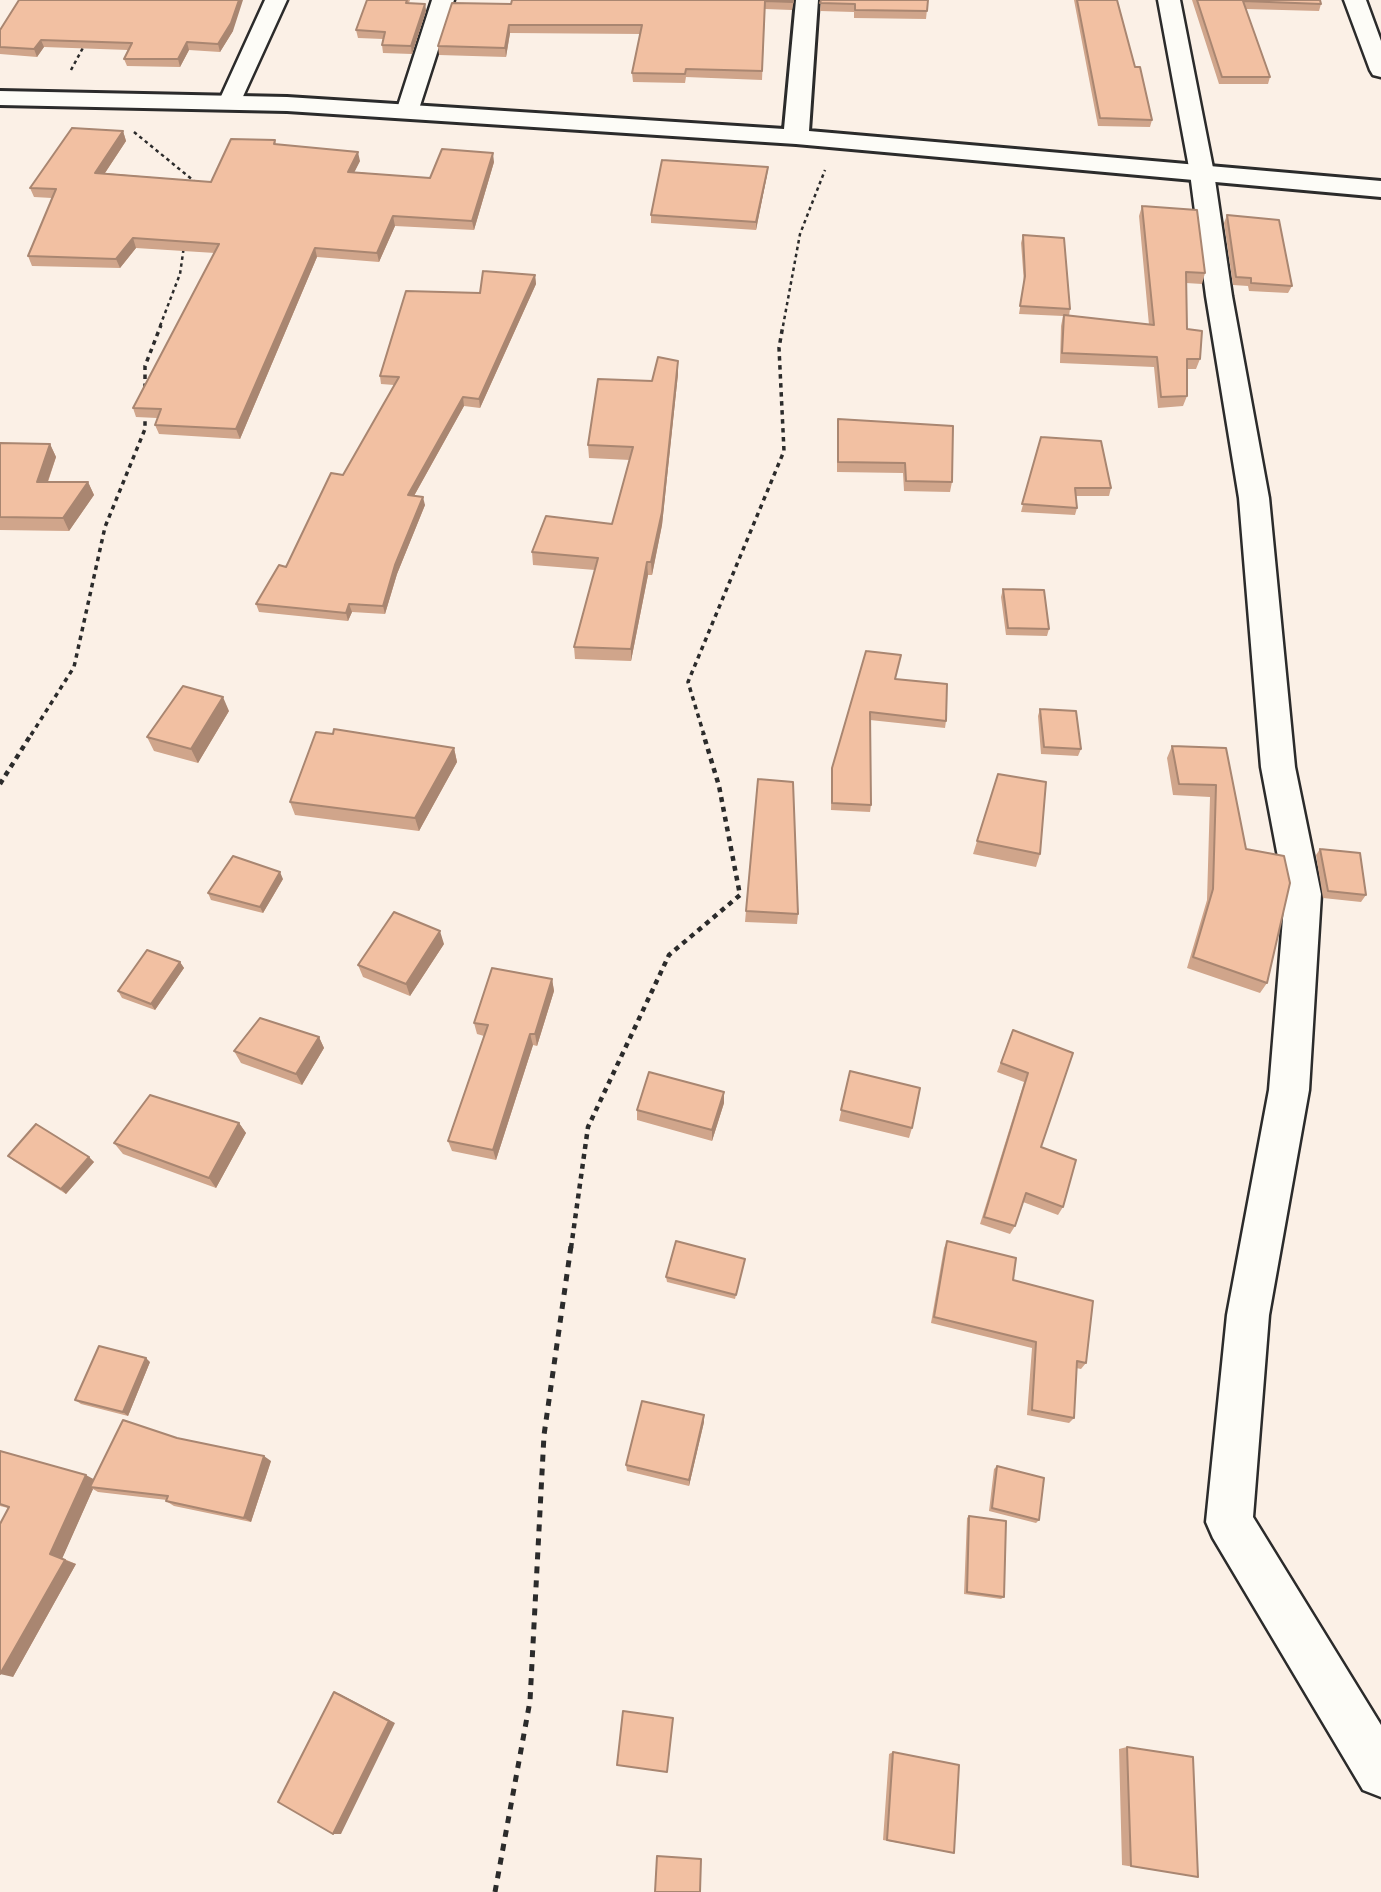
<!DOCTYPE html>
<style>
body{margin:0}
canvas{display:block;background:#fbf0e6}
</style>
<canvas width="1381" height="1892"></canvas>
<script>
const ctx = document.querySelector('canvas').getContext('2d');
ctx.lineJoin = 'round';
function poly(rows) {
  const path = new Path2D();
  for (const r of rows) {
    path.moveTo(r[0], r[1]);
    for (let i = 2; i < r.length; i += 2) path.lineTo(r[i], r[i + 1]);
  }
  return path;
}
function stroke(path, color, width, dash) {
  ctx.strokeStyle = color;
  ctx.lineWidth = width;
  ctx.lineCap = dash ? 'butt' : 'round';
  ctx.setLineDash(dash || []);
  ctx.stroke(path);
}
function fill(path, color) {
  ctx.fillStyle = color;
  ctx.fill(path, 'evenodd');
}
const minor = poly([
 [265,0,287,0,240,103,237,108,221,108,218,103,265,0],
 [432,0,454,0,418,112,415,117,399,117,396,112,432,0],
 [1158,0,1180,0,1214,173,1232,296,1269,498,1295,767,1321,894,1309,1090,1269,1315,1253,1517,1381,1725,1381,1797,1363,1790,1213,1538,1206,1522,1227,1315,1269,1090,1285,894,1261,767,1239,498,1206,296,1190,173,1158,0],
 [1344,0,1366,0,1381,41,1381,77,1373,75,1370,70,1344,0]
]);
const tertiary = poly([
 [796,0,818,0,809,131,1381,181,1381,197,796,144,287,111,0,105,0,91,287,97,784,129,796,0]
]);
stroke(minor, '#2b2b2b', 5);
stroke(tertiary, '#2b2b2b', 6);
stroke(poly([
 [71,70,85,44],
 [134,132,194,181,193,185],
 [160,326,180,274,184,246],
 [783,326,800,234,825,170]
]), '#2b2b2b', 2.5, [3.5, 3.5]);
stroke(poly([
 [145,388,145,366,161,325],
 [31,735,74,667,105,527,145,429,145,414],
 [704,735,688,682,784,451,779,348,783,325]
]), '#2b2b2b', 3.5, [4.5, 4.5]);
stroke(poly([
 [0,784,32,733],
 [571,1248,588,1127,669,955,740,895,719,786,703,733]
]), '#2b2b2b', 4.5, [5, 5]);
stroke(poly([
 [495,1892,530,1701,544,1435,571,1246]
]), '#2b2b2b', 5, [7, 7]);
fill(minor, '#fdfcf7');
fill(tertiary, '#fdfcf7');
fill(poly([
 [367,0,410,0,409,3,425,4,426,11,412,54,383,53,382,45,383,39,358,38,356,30],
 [794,0,792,10,765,9,762,80,686,77,685,83,633,82,632,73,641,34,510,33,506,57,439,55,438,46,511,4],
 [821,0,928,0,926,19,854,18,854,12,820,11],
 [1074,0,1117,0,1135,67,1152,120,1150,127,1098,126],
 [1192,0,1320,0,1321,4,1319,11,1246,9,1270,77,1268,84,1219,84],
 [0,30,233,31,220,52,189,50,180,67,127,66,124,59,128,50,44,47,37,57,0,54],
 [123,131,126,141,105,173,211,182,275,140,276,144,360,161,354,172,430,178,494,162,474,230,395,226,379,262,317,257,240,439,159,434,155,425,157,418,136,417,133,408,215,253,136,248,120,268,32,266,28,256,52,198,34,197,30,188],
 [768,167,767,175,756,230,651,223,651,215],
 [1142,206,1205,273,1202,284,1186,283,1187,329,1200,359,1196,369,1187,369,1187,396,1183,406,1158,408,1154,367,1060,363,1061,326,1063,316,1019,314,1024,283,1021,243,1023,235,1070,309,1069,316,1149,325,1139,216],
 [1227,215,1292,286,1288,293,1249,291,1248,286,1233,285,1224,223],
 [535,275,536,284,480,408,464,406,414,496,425,505,397,574,385,614,352,612,348,621,259,612,256,604,286,567,343,475,394,385,381,384,380,376,480,293],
 [678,361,678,374,662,525,652,575,648,575,631,661,575,659,574,647,595,570,533,565,532,552,612,524,630,460,589,458,588,445,652,381],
 [838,419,952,482,950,492,904,491,903,473,837,472,837,429],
 [1041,437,1111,488,1109,496,1076,496,1077,508,1075,515,1021,512],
 [0,443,50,444,56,457,48,482,88,482,94,495,69,531,0,530],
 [1003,589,1049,629,1047,636,1006,635,1001,597],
 [866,651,896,679,946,721,945,728,870,720,871,805,870,812,831,810,832,768],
 [1040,709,1081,749,1078,756,1041,754,1038,716],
 [229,711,198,763,154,751,147,737],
 [1172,746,1226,748,1267,983,1260,993,1187,968,1207,900,1210,797,1173,795,1167,758],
 [454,748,457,762,419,831,295,815,290,802],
 [998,774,1040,854,1036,867,973,854],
 [758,779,798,914,797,924,745,922],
 [1320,849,1366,895,1361,902,1323,898,1316,855],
 [283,879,263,913,211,900,208,893],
 [444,944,410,996,363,977,358,965],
 [180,962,184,968,155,1010,122,998,118,991],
 [552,979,554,991,537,1046,533,1045,496,1160,452,1151,448,1141,484,1036,477,1034,474,1023],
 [1013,1030,1073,1053,1041,1147,1063,1207,1058,1215,1023,1202,1015,1226,1010,1234,980,1224,1024,1082,997,1072],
 [319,1037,324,1048,302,1085,241,1063,234,1051],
 [850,1071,912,1128,909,1138,839,1121],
 [724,1092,724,1103,712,1141,637,1120,637,1110],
 [239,1123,246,1133,216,1188,123,1154,114,1143],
 [8,1156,89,1157,94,1162,66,1194,14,1161],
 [947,1241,1013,1280,1086,1363,1081,1369,1076,1368,1074,1418,1069,1423,1027,1415,1032,1348,931,1323,944,1248],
 [745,1259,735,1299,667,1282,666,1277],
 [150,1362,128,1416,81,1404,75,1400],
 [704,1422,689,1486,627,1471,626,1465],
 [177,1438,271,1461,251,1522,174,1506,166,1501,167,1500,98,1492,93,1489,62,1558,76,1564,13,1677,8,1508,0,1506,0,1451,93,1479],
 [997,1466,1039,1520,1036,1523,989,1511,994,1469],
 [969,1516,1004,1597,1001,1599,964,1594,967,1518],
 [1127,1747,1198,1877,1122,1865,1119,1749],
 [893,1752,954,1853,883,1840,889,1754]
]), '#d0a58b');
fill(poly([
 [239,0,243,0,233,31,220,52,218,44],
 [425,4,426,11,412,54,411,46],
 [509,25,510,33,506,57,505,48],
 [41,40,44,47,37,57,34,49],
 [187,42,189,50,180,67,178,59],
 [123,131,126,141,99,182,95,173],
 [358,152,360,161,350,181,348,172],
 [493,153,494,162,474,230,472,221],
 [768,167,767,175,756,230,756,222],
 [393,216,395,226,379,262,377,253],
 [133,238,136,248,120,268,116,259],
 [315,248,317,257,240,439,236,429],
 [535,275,536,284,480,408,479,399],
 [678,361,678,374,662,525,652,575,651,562],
 [463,397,464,406,410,503,408,495],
 [50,444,56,457,43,495,37,482],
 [88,482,94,495,69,531,63,518],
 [423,497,425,505,397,574,385,614,383,606,395,565],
 [647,562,648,575,631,661,631,649],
 [349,604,352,612,348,621,346,613],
 [223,697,229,711,198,763,191,749],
 [454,748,457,762,419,831,415,818],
 [280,872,283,879,263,913,260,907],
 [440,931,444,944,410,996,406,984],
 [180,962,184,968,155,1010,151,1004],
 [552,979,554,991,537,1046,535,1034],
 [530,1034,533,1045,496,1160,493,1150],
 [319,1037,324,1048,302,1085,296,1074],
 [724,1092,724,1103,712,1141,712,1130],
 [239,1123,246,1133,216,1188,209,1178],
 [89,1157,94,1162,66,1194,61,1189],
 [146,1358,150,1362,128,1416,123,1412],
 [704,1415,704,1422,689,1486,689,1480],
 [264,1456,271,1461,251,1522,244,1518],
 [86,1475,97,1481,90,1487,93,1489,62,1559,50,1554],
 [65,1560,76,1564,13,1677,0,1674],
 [334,1692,340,1694,395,1723,341,1834,333,1834]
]), '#a98671');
const building = poly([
 [19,0,239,0,231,23,218,44,187,42,178,59,124,59,132,43,41,40,34,49,0,47,0,30,19,0],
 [367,0,407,0,406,3,425,4,411,46,382,45,385,32,356,30,367,0],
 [512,0,793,0,793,2,765,1,762,71,686,69,685,74,632,73,642,25,509,25,505,48,438,46,452,3,511,4,512,0],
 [821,0,928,0,927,11,855,10,855,4,820,3,821,0],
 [1077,0,1117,0,1135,67,1140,67,1152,120,1100,118,1077,0],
 [1197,0,1320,0,1321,4,1243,1,1270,77,1222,77,1197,0],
 [72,128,123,131,95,173,211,182,231,139,275,140,274,144,358,152,348,172,430,178,442,149,493,153,472,221,393,216,377,253,315,248,236,429,155,425,161,409,133,408,219,244,133,238,116,259,28,256,56,189,30,188,72,128],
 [662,160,768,167,756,222,651,215,662,160],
 [1142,206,1197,210,1205,273,1186,272,1187,329,1202,331,1200,359,1187,359,1187,396,1161,397,1157,357,1062,353,1064,315,1154,325,1142,206],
 [1227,215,1279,220,1292,286,1251,283,1251,278,1236,277,1227,215],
 [1023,235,1064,238,1070,309,1020,306,1025,276,1023,235],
 [483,271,535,275,479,399,463,397,408,495,423,497,395,565,383,606,349,604,346,613,256,604,279,565,286,567,331,473,343,475,399,377,380,376,406,291,480,293,483,271],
 [658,357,678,361,662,512,651,562,647,562,631,649,574,647,598,558,532,552,546,516,612,524,633,447,588,445,598,379,652,381,658,357],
 [838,419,953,426,952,482,906,481,905,463,838,462,838,419],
 [1041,437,1101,441,1111,488,1075,488,1077,508,1022,504,1041,437],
 [0,443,50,444,37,482,88,482,63,518,0,517,0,443],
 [1003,589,1044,590,1049,629,1008,628,1003,589],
 [866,651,901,655,895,679,947,684,946,721,870,712,871,805,832,803,832,768,866,651],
 [183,686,223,697,191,749,147,737,183,686],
 [1040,709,1076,711,1081,749,1044,747,1040,709],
 [334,729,454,748,415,818,290,802,316,732,333,734,334,729],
 [1172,746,1226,748,1246,849,1284,856,1290,883,1267,983,1193,957,1213,889,1216,785,1179,784,1172,746],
 [998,774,1046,782,1040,854,977,841,998,774],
 [758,779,793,782,798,914,746,911,758,779],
 [1320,849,1360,853,1366,895,1328,891,1320,849],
 [233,856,280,872,260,907,208,893,233,856],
 [394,912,440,931,406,984,358,965,394,912],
 [147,950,180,962,151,1004,118,991,147,950],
 [492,968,552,979,535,1034,530,1034,493,1150,448,1141,488,1025,474,1023,492,968],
 [260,1018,319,1037,296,1074,234,1051,260,1018],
 [1013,1030,1073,1053,1041,1147,1076,1160,1063,1207,1026,1193,1015,1226,984,1217,1028,1073,1001,1063,1013,1030],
 [850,1071,920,1088,912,1128,841,1110,850,1071],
 [649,1072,724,1092,712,1130,637,1110,649,1072],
 [150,1095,239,1123,209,1178,114,1143,150,1095],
 [36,1124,89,1157,61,1189,8,1156,36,1124],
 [676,1241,745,1259,736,1295,666,1277,676,1241],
 [947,1241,1016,1258,1013,1280,1093,1301,1086,1363,1077,1361,1074,1418,1032,1410,1036,1342,934,1317,947,1241],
 [99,1346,146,1358,123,1412,75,1400,99,1346],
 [642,1401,704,1415,689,1480,626,1465,642,1401],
 [123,1420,177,1438,264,1456,244,1518,166,1501,168,1496,90,1487,123,1420],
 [0,1451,86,1475,50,1554,65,1560,0,1674,0,1524,9,1507,0,1504,0,1451],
 [997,1466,1044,1478,1039,1520,992,1508,997,1466],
 [969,1516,1006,1521,1004,1597,967,1592,969,1516],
 [334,1692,389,1721,333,1834,278,1802,334,1692],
 [623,1711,673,1718,667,1772,617,1765,623,1711],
 [1127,1747,1193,1757,1198,1877,1131,1866,1127,1747],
 [893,1752,959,1765,954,1853,887,1840,893,1752],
 [657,1856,701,1859,700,1892,655,1892,657,1856]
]);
fill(building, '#f2c0a2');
stroke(building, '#a98671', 2);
</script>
